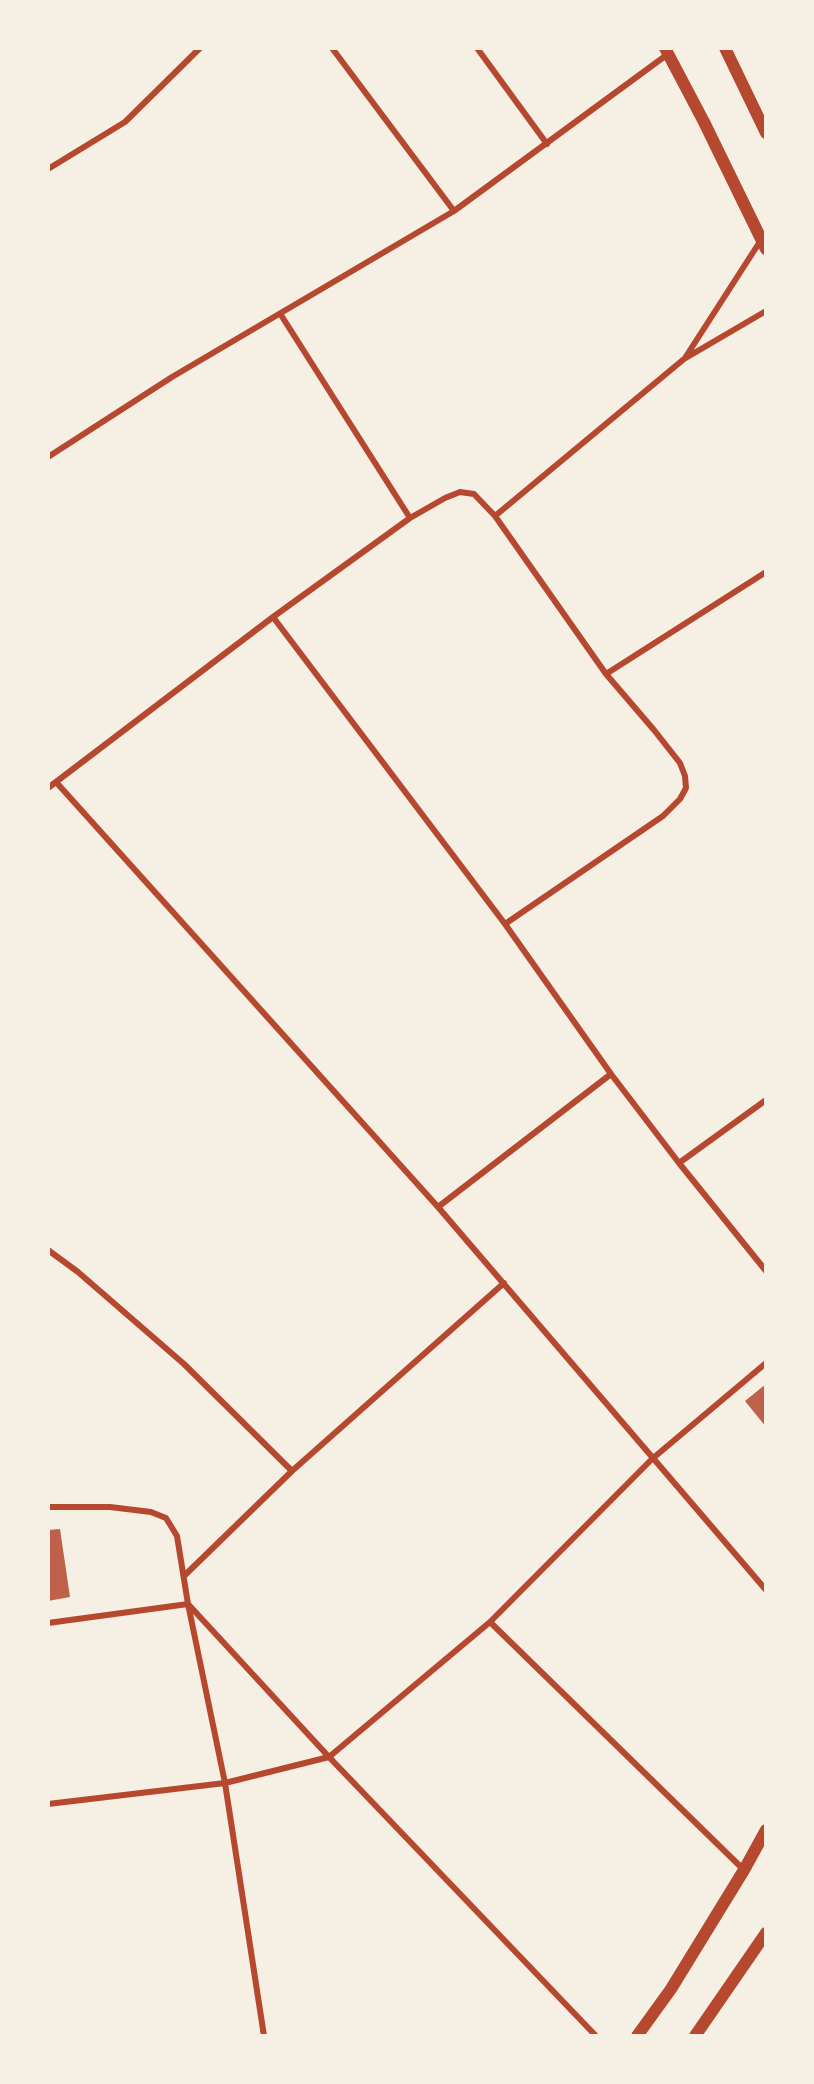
<!DOCTYPE html>
<style>
body{margin:0}
#map{position:relative;width:814px;height:2084px;overflow:hidden;background:#f6efe4;font-family:"Sofia Sans Condensed",sans-serif}
canvas{display:block}
.frame{position:absolute;inset:0;border:50px solid #f6efe4;pointer-events:none}
</style>
<div id="map">
<canvas width="814" height="2084"></canvas>
<div class="frame"></div>
</div>
<script>
const ctx = document.querySelector('canvas').getContext('2d');
ctx.lineJoin = 'round';
function fill(path, color) {
  ctx.fillStyle = color;
  ctx.fill(path, 'evenodd');
}
function poly(rows) {
  const path = new Path2D();
  for (const r of rows) {
    path.moveTo(r[0], r[1]);
    for (let i = 2; i < r.length; i += 2) path.lineTo(r[i], r[i + 1]);
  }
  return path;
}
function stroke(path, color, width, dash) {
  ctx.strokeStyle = color;
  ctx.lineWidth = width;
  ctx.lineCap = dash ? 'butt' : 'round';
  ctx.setLineDash(dash || []);
  ctx.stroke(path);
}
fill(poly([
 [766,1384,766,1427,745,1401],
 [60,1529,70,1597,48,1601,48,1530]
]), '#bf614a');
stroke(poly([
 [332,48,454,211],
 [477,48,547,144],
 [48,169,125,122,200,48],
 [281,315,410,518],
 [685,358,761,240],
 [48,457,172,377,454,211,668,54],
 [495,516,684,359,766,311],
 [273,617,505,924,611,1074,679,1163,766,1271],
 [606,674,766,572],
 [56,782,438,1207,766,1590],
 [48,788,273,617,410,518,445,498,460,492,474,494,495,516,606,674,654,730,680,763,685,776,686,788,680,799,663,816,505,924],
 [679,1163,766,1100],
 [438,1207,611,1074],
 [48,1250,78,1272,184,1364,292,1471,184,1576],
 [292,1471,504,1283],
 [48,1507,110,1507,151,1512,166,1518,177,1536,188,1604,225,1783,264,2036],
 [490,1622,744,1870],
 [48,1623,188,1604,329,1757,596,2036],
 [48,1804,225,1783,329,1757,490,1622,652,1459,766,1363]
]), '#b5482f', 6);
stroke(poly([
 [665,48,704,122,766,249],
 [725,48,766,133],
 [637,2036,671,1989,744,1870,766,1830],
 [695,2036,766,1933]
]), '#b5482f', 12);
</script>
